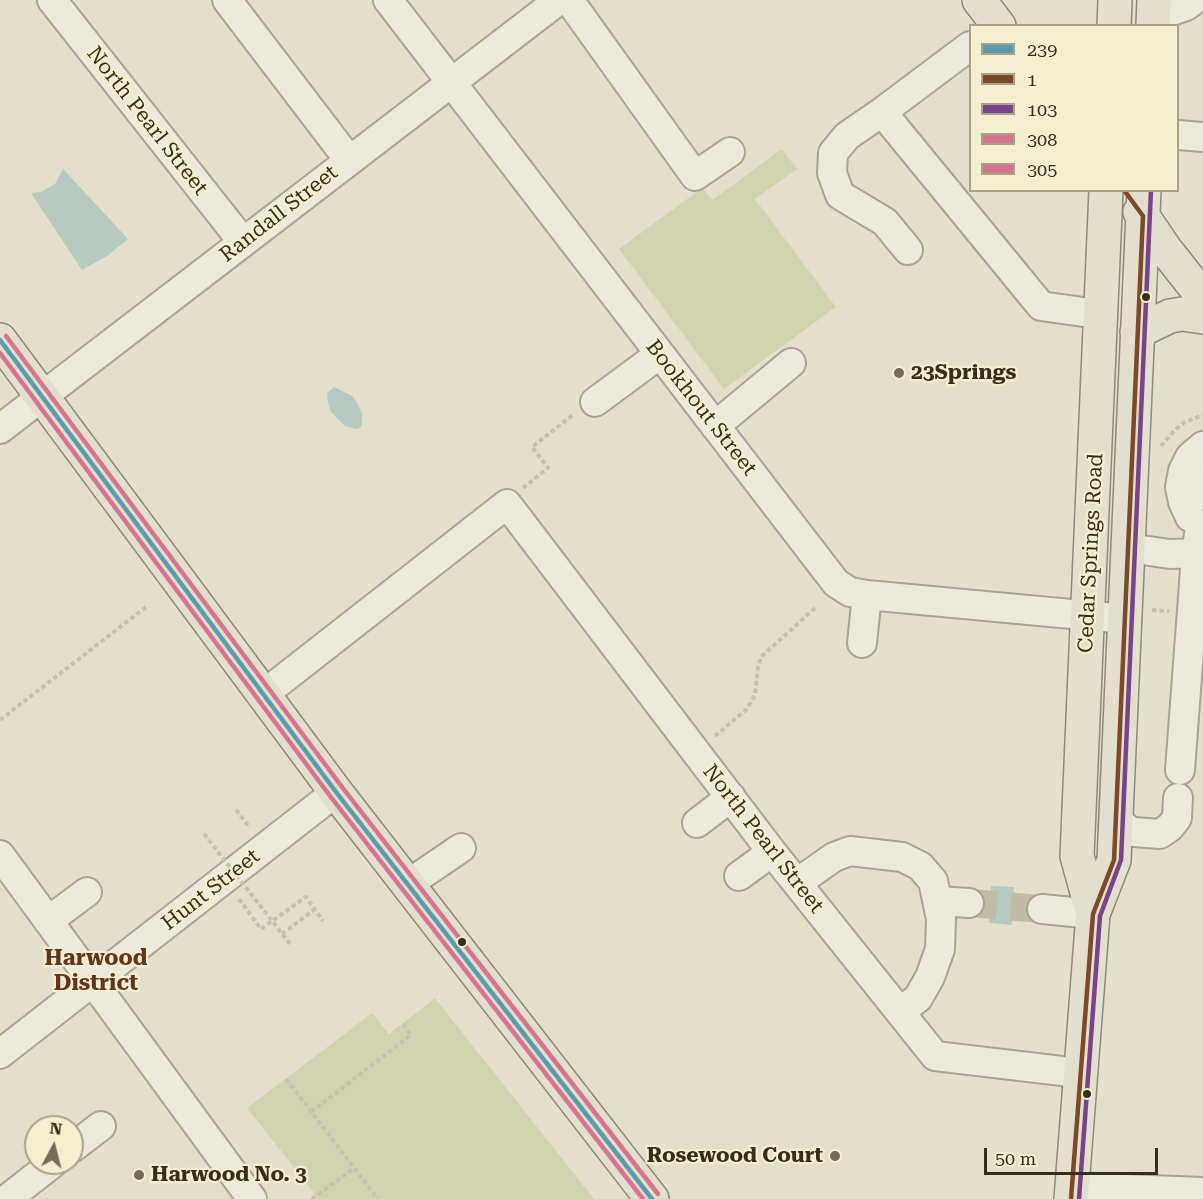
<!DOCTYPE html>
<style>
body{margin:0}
#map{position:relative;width:1203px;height:1199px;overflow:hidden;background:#e4dfcc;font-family:"Roboto Serif",serif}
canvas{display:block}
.legend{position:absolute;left:969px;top:24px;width:210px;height:168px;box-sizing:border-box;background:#f5efd1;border:2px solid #a9a189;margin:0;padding:8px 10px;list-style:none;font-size:18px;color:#372d1d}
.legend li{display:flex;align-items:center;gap:12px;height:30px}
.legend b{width:30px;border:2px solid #a9a189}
.north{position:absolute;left:24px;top:1115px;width:60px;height:60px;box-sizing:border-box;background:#f5efd1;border:2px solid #a9a189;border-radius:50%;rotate:7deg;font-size:16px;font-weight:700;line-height:24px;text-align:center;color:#372d1d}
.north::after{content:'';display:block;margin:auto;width:21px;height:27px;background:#746b5a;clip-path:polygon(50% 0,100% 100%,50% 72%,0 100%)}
.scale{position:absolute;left:984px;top:1148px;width:174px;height:27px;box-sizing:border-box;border:3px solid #372d1d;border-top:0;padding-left:8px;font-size:18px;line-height:21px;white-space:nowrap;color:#372d1d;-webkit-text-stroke:4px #f5efd1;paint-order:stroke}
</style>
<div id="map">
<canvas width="1203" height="1199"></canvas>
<ul class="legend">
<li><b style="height:8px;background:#5b9caa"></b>239</li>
<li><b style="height:8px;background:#7a4b2a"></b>1</li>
<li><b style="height:8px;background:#794489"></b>103</li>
<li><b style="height:8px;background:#d67490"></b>308</li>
<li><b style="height:8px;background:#d67490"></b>305</li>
</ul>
<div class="north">N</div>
<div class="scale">50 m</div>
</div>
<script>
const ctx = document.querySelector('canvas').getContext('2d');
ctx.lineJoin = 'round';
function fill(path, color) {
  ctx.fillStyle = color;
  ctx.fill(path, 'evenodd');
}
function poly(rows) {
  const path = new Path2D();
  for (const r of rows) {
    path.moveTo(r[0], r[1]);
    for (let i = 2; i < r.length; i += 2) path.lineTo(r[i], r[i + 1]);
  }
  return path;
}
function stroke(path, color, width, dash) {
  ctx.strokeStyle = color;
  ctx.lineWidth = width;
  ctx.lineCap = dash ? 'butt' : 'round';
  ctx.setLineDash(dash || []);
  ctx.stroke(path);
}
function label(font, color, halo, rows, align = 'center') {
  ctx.font = font + ' "Roboto Serif",serif';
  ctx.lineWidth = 4.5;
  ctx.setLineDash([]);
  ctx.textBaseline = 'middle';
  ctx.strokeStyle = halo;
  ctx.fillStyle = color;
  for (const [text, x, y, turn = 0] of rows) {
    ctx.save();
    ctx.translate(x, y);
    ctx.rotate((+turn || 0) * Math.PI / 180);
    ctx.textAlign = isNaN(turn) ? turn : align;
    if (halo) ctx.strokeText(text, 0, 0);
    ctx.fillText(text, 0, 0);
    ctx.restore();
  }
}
fill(poly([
 [782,149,797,169,755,199,836,307,724,389,619,249,702,188,712,200],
 [435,998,594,1199,319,1199,247,1108,372,1013,389,1034]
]), '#d0d4ae');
fill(poly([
 [63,169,128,239,107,256,82,270,31,193,41,192,55,184],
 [334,387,352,396,358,404,362,414,362,424,360,428,355,429,345,426,331,412,328,403,327,393],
 [991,886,1014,887,1012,925,989,923]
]), '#b7c9c0');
stroke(poly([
 [969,903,1042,909]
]), '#c1bba9', 28, [28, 14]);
const minor = poly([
 [52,0,243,242],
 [227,0,349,160],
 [388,0,836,583,850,592,867,595,1125,619],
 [569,0,695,176,730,152],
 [1154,17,1186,6,1194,0],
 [970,46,882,112,1041,306,1083,312,1101,312],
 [882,112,847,136,833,153,832,173,840,195,885,222,908,250],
 [1178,135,1203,137],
 [595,402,660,354],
 [715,426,791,363],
 [0,429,559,0],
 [1203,479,1203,495],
 [1190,517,1183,502,1180,487,1183,471,1190,457,1203,446],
 [1203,524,1200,527,1196,554,1193,597,1203,597],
 [1128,548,1170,554,1203,553],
 [862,643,867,595],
 [264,694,507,504,772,852,935,1056,1079,1073],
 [1180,770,1193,597],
 [1116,818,1128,830,1134,832,1160,834,1170,827,1177,818,1178,798],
 [697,823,731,797],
 [0,855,252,1199],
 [739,876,772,852],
 [797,883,834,857,850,851,902,857,920,866,933,881,941,919,940,949,930,977,918,998,900,1012],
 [408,884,461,848],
 [938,901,969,903],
 [1042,909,1093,914],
 [48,921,87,892],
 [0,1054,336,792],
 [72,1148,101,1126],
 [1072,1187,1203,1192],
 [7,1199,53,1163]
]);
const major = poly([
 [979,0,999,26],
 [1114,26,1115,0],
 [1153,26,1154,0],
 [1140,212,1165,249,1203,297],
 [1137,332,1170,316,1182,314,1203,317],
 [0,340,336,792,652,1199],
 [1093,914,1077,856,1106,190],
 [1071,1199,1093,914,1114,860,1144,190]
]);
stroke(minor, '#a9a395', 32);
stroke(major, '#8e897c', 36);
stroke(poly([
 [1161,446,1175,430,1185,422,1203,415],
 [523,488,548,468,532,447,574,414],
 [1152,610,1169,611],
 [0,720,146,607],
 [715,736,747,709,755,695,758,667,761,657,815,608],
 [236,810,250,828],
 [239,899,261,929,306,897,323,921],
 [282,934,315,909],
 [286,1079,378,1199],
 [311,1112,411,1035,403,1024],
 [312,1199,354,1168]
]), '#c4c0b4', 4, [4.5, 3]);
stroke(minor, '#ece9dd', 28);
stroke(major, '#e3dfcf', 33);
stroke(poly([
 [204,834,291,945]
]), '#c4c0b4', 4, [4.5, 3]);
stroke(poly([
 [0,340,336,792,652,1199]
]), '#5b9caa', 4.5);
stroke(poly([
 [1071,1199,1093,914,1114,860,1143,216,1124,190]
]), '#7a4b2a', 4.5);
stroke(poly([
 [1079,1199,1100,916,1121,860,1151,190]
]), '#794489', 4.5);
stroke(poly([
 [0,353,330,796,643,1199]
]), '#d67490', 4.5);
stroke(poly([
 [6,336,342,787,658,1194]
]), '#d67490', 4.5);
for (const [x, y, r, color] of [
 [1146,297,5,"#372d1d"],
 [899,373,6,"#746b5a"],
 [462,942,5,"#372d1d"],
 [1087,1094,5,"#372d1d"],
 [835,1156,6,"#746b5a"],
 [139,1175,6,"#746b5a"]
]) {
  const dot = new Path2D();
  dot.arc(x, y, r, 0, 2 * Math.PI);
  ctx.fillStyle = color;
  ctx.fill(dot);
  stroke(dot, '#f5efd1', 2);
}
label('21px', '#372d1d', '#f5efd1', [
 ["North Pearl Street",147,121,52],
 ["Randall Street",279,214,-38],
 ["Bookhout Street",701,408,52],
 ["Cedar Springs Road",1091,553,-87],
 ["North Pearl Street",763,839,52],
 ["Hunt Street",211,890,-38]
]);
label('bold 21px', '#372d1d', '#f5efd1', [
 ["23Springs",911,373],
 ["Rosewood Court",823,1156,"right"],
 ["Harwood No. 3",151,1175]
], 'left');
label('bold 22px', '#63341d', '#f5efd1', [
 ["Harwood",96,959],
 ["District",96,984]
]);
</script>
